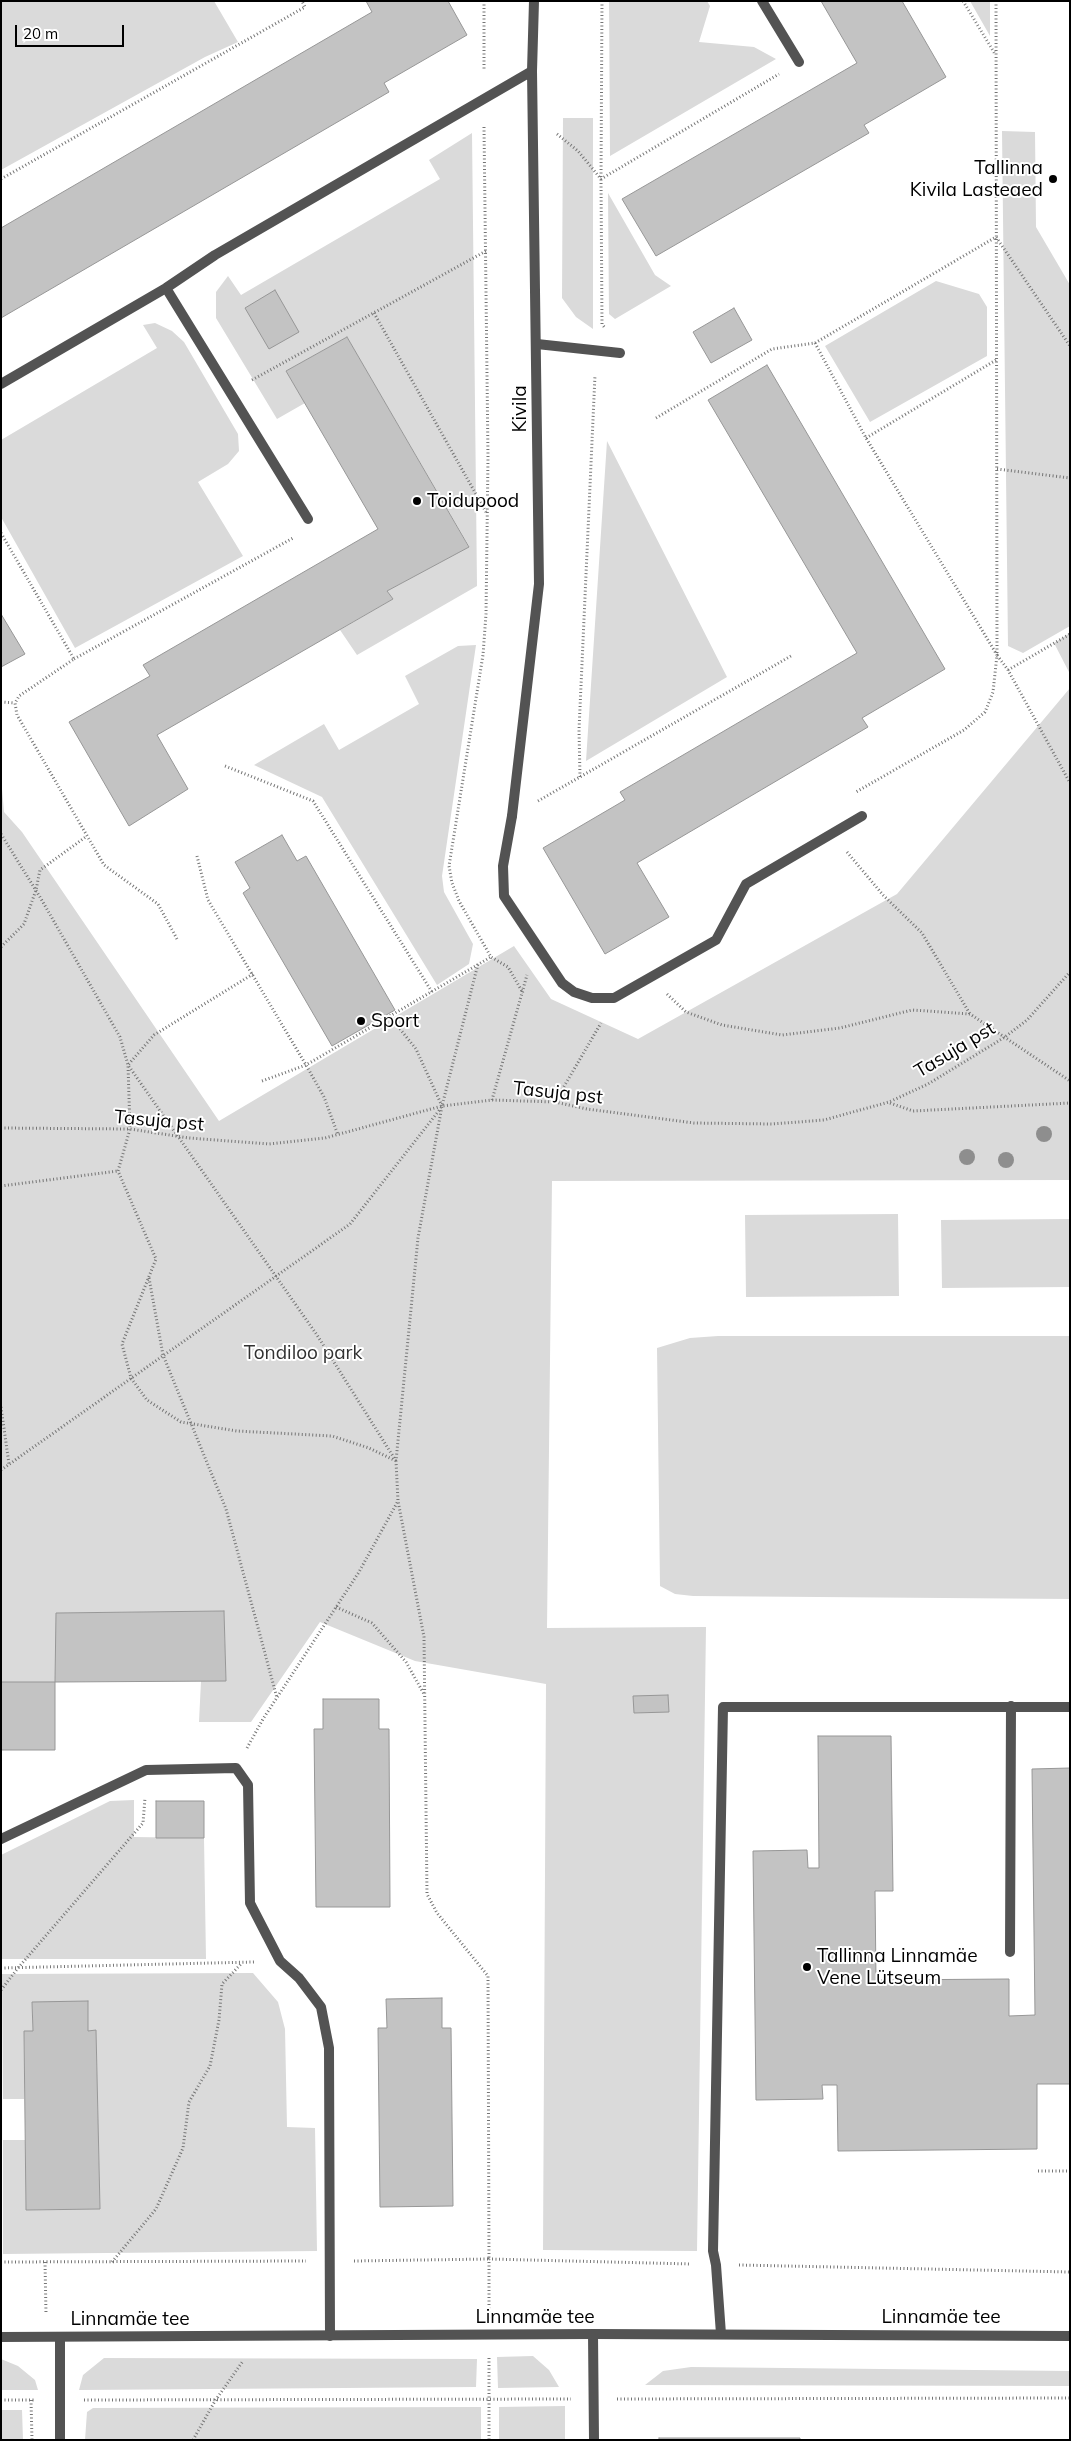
<!DOCTYPE html>
<meta charset="utf-8">
<style>
body{margin:0}
#map{position:relative;width:1071px;height:2441px;overflow:hidden;background:#fff;font-family:Mulish,sans-serif}
canvas{display:block}
.frame{position:absolute;inset:0;border:2px solid #000;pointer-events:none}
.scale{position:absolute;left:15px;top:25px;width:109px;height:22px;box-sizing:border-box;border:2px solid #000;border-top:0;padding-left:6px;font-size:15px;line-height:18px;white-space:nowrap;color:#000;-webkit-text-stroke:4px #fff;paint-order:stroke}
</style>
<div id="map">
<canvas width="1071" height="2441"></canvas>
<div class="frame"></div>
<div class="scale">20 m</div>
</div>
<script>
const ctx = document.querySelector('canvas').getContext('2d');
ctx.lineJoin = 'round';
function fill(path, color) {
  ctx.fillStyle = color;
  ctx.fill(path, 'evenodd');
}
function poly(rows) {
  const path = new Path2D();
  for (const r of rows) {
    path.moveTo(r[0], r[1]);
    for (let i = 2; i < r.length; i += 2) path.lineTo(r[i], r[i + 1]);
  }
  return path;
}
function stroke(path, color, width, dash) {
  ctx.strokeStyle = color;
  ctx.lineWidth = width;
  ctx.lineCap = dash ? 'butt' : 'round';
  ctx.setLineDash(dash || []);
  ctx.stroke(path);
}
function label(font, color, halo, rows, align = 'center') {
  ctx.font = font + ' Mulish,sans-serif';
  ctx.lineWidth = 4;
  ctx.setLineDash([]);
  ctx.textBaseline = 'middle';
  ctx.strokeStyle = halo;
  ctx.fillStyle = color;
  for (const [text, x, y, turn = 0] of rows) {
    ctx.save();
    ctx.translate(x, y);
    ctx.rotate((+turn || 0) * Math.PI / 180);
    ctx.textAlign = isNaN(turn) ? turn : align;
    if (halo) ctx.strokeText(text, 0, 0);
    ctx.fillText(text, 0, 0);
    ctx.restore();
  }
}
fill(poly([
 [1,1,214,1,238,42,205,57,1,170],
 [609,1,707,1,710,6,699,42,754,47,776,59,610,156],
 [970,1,990,1,990,36],
 [563,118,593,118,593,329,576,317,562,298],
 [1002,131,1035,132,1036,227,1070,285,1070,626,1023,653,1008,646],
 [472,133,477,586,357,655,340,630,393,599,387,591,469,546,347,337,286,371,305,403,277,419,216,318,216,292,228,276,241,295,440,179,429,160],
 [608,193,655,275,671,286,615,319,609,314],
 [936,281,979,294,987,307,987,356,870,422,825,346],
 [155,323,172,331,184,342,238,434,239,451,228,464,198,482,243,556,75,648,1,517,1,440,157,348,143,325],
 [607,441,727,677,586,761],
 [1070,633,1070,674,1054,643],
 [476,645,442,876,444,892,473,944,469,964,437,985,322,797,254,765,324,724,339,750,419,704,405,676,458,646],
 [1070,688,1070,1180,552,1181,547,1628,706,1627,697,2251,543,2250,546,1684,415,1661,320,1622,251,1722,199,1722,201,1681,226,1681,224,1611,57,1613,55,1682,1,1682,1,777,4,812,22,832,219,1121,514,946,551,999,638,1039,897,894],
 [898,1214,899,1296,746,1297,745,1215],
 [1070,1219,1070,1287,942,1288,941,1220],
 [718,1336,1070,1336,1070,1599,693,1596,675,1594,660,1586,657,1348,690,1338],
 [134,1800,134,1837,204,1838,206,1959,1,1959,1,1855,110,1801],
 [253,1973,278,2002,285,2029,287,2127,315,2128,317,2251,3,2254,3,2140,25,2140,26,2210,100,2209,96,2031,88,2031,88,2002,32,2002,33,2031,24,2032,24,2099,3,2099,2,1974],
 [533,2356,549,2370,559,2387,498,2388,497,2357],
 [104,2358,477,2359,476,2387,79,2390,83,2375],
 [1,2359,18,2366,35,2380,38,2390,1,2390],
 [691,2367,1070,2371,1070,2386,645,2385,663,2371],
 [565,2406,565,2440,499,2440,499,2407],
 [481,2407,481,2440,85,2440,87,2412,93,2408],
 [1,2410,22,2410,23,2440,1,2440]
]), '#dadada');
const building = poly([
 [366,1,448,1,467,35,384,83,389,92,1,318,1,228,372,12,366,1],
 [821,1,902,1,946,77,864,125,869,133,656,256,622,199,857,63,821,1],
 [275,290,299,332,269,349,245,308,275,290],
 [734,308,752,340,711,363,693,332,734,308],
 [347,337,469,547,387,591,393,599,157,735,188,789,129,826,69,722,150,676,143,665,378,529,286,371,347,337],
 [767,365,945,669,862,718,868,727,637,863,669,917,605,954,543,848,625,800,620,792,857,653,708,400,767,365],
 [1,614,25,654,1,667,1,614],
 [282,835,297,861,306,856,395,1010,332,1046,243,893,250,888,235,862,282,835],
 [224,1611,226,1681,55,1682,56,1613,224,1611],
 [1,1682,55,1682,55,1750,1,1750,1,1682],
 [668,1695,669,1712,634,1713,633,1696,668,1695],
 [323,1699,379,1699,379,1729,389,1729,390,1907,316,1907,314,1729,323,1729,323,1699],
 [818,1736,891,1736,893,1891,875,1891,876,1980,1009,1979,1009,2016,1035,2015,1032,1769,1070,1768,1070,2084,1037,2084,1037,2149,838,2151,837,2085,822,2085,823,2099,756,2100,753,1851,807,1850,808,1868,819,1868,818,1736],
 [156,1801,204,1801,204,1838,156,1838,156,1801],
 [442,1998,442,2028,451,2028,453,2206,380,2207,378,2028,387,2028,386,1999,442,1998],
 [88,2001,88,2031,96,2030,100,2209,26,2210,24,2031,33,2031,32,2002,88,2001],
 [659,2438,800,2438,800,2440,659,2440,659,2438]
]);
fill(building, '#c3c3c3');
stroke(building, '#979797', 1);
stroke(poly([
 [484,1,484,71],
 [602,1,601,179,602,324,605,328],
 [963,1,995,54],
 [996,1,997,655,1008,670,1070,783],
 [484,127,488,457,486,614,483,655,449,866,452,883,459,901,491,957,508,967,523,993],
 [557,134,578,151,601,179,779,74],
 [1,179,305,7,302,1],
 [374,313,486,512],
 [815,343,866,438,997,655,993,692,985,712,964,730,856,792],
 [252,380,486,251],
 [656,418,772,349,815,343,996,237,1070,346],
 [866,438,996,360],
 [997,469,1070,478],
 [1,533,74,659,19,696,15,703,17,715,104,865,158,904,177,939],
 [74,659,293,538],
 [1008,670,1070,634],
 [1,702,15,703],
 [225,766,313,801,432,992],
 [580,777,579,730,595,375],
 [538,801,791,656],
 [1,834,40,897,120,1037,128,1065,130,1129,118,1171,156,1259,122,1344,131,1378,147,1400,181,1422,237,1431,332,1436,369,1448,396,1461],
 [847,852,883,895,922,933,970,1014],
 [197,856,208,900,306,1065,324,1097,338,1135],
 [1,947,24,924,36,890,40,870,87,836],
 [253,974,154,1035,128,1065,317,1335,396,1461],
 [667,994,686,1012,722,1025,782,1035,840,1028,912,1010,970,1014,1070,1081],
 [389,1015,416,1049,442,1106],
 [262,1081,306,1065,491,957],
 [492,1100,527,975],
 [555,1102,601,1023],
 [890,1103,913,1111,1070,1103],
 [1,1128,130,1129,189,1138,269,1144,325,1138,442,1106,492,1100,555,1102,587,1109,694,1123,772,1124,824,1120,889,1102,928,1084,1005,1037,1027,1020,1070,972],
 [1,1186,118,1171],
 [149,1278,163,1355,226,1509,277,1698],
 [1,1407,9,1464],
 [1,1470,350,1224,441,1108],
 [336,1607,372,1623,406,1662,424,1694],
 [247,1748,263,1719,359,1572,398,1501],
 [1,1968,254,1962],
 [1,1990,18,1968,143,1823,145,1798],
 [1038,2171,1070,2171],
 [354,2261,489,2259,488,1976,437,1913,427,1894,424,1637,398,1501,396,1461,418,1238,442,1106,478,964],
 [1,2262,306,2261],
 [45,2262,46,2314],
 [112,2262,156,2209,183,2148,189,2102,210,2066,219,2020,222,1984,242,1963],
 [739,2265,1070,2272],
 [489,2312,489,2259,691,2264],
 [489,2358,489,2440],
 [617,2399,1070,2398],
 [1,2400,36,2400],
 [31,2400,32,2440],
 [84,2400,571,2399],
 [193,2440,215,2401,243,2361]
]), '#757575', 3, [1, 2.5]);
stroke(poly([
 [762,1,799,62],
 [537,344,620,353],
 [512,816,503,866,504,896,562,983,574,992,592,998,614,998,716,940,746,884,862,816],
 [1010,1952,1011,1706],
 [721,2334,716,2265,713,2251,723,1707,1070,1707],
 [60,2440,60,2337]
]), '#535353', 10);
stroke(poly([
 [166,288,308,519],
 [1,384,166,288,215,255,532,71],
 [512,816,539,584,532,71,534,1],
 [1,1839,146,1770,236,1768,248,1785,250,1903,280,1961,299,1978,321,2007,329,2048,330,2336],
 [593,2334,594,2440]
]), '#535353', 10);
stroke(poly([
 [1,2337,593,2334,1070,2336]
]), '#535353', 10);
ctx.fillStyle = '#8e8e8e';
for (const [x, y] of [
 [1044,1134],
 [967,1157],
 [1006,1160]
]) {
  ctx.beginPath();
  ctx.arc(x, y, 8, 0, 2 * Math.PI);
  ctx.fill();
}
for (const [x, y, r, color] of [
 [1053,179,5,"#000"],
 [417,501,5,"#000"],
 [361,1021,5,"#000"],
 [807,1967,5,"#000"]
]) {
  const dot = new Path2D();
  dot.arc(x, y, r, 0, 2 * Math.PI);
  ctx.fillStyle = color;
  ctx.fill(dot);
  stroke(dot, '#fff', 2);
}
label('19px', '#000', '#fff', [
 ["Tallinna",1043,168,"right"],
 ["Kivila Lasteaed",1043,190,"right"],
 ["Toidupood",427,501],
 ["Sport",371,1021],
 ["Tallinna Linnamäe",817,1956],
 ["Vene Lütseum",817,1978]
], 'left');
label('19px', '#000', '#fff', [
 ["Kivila",520,409,-90],
 ["Tasuja pst",955,1050,-31],
 ["Tasuja pst",558,1093,6],
 ["Tasuja pst",159,1121,5],
 ["Linnamäe tee",535,2317],
 ["Linnamäe tee",941,2317],
 ["Linnamäe tee",130,2319]
]);
label('19px', '#313131', '#fff', [
 ["Tondiloo park",303,1353]
]);
</script>
